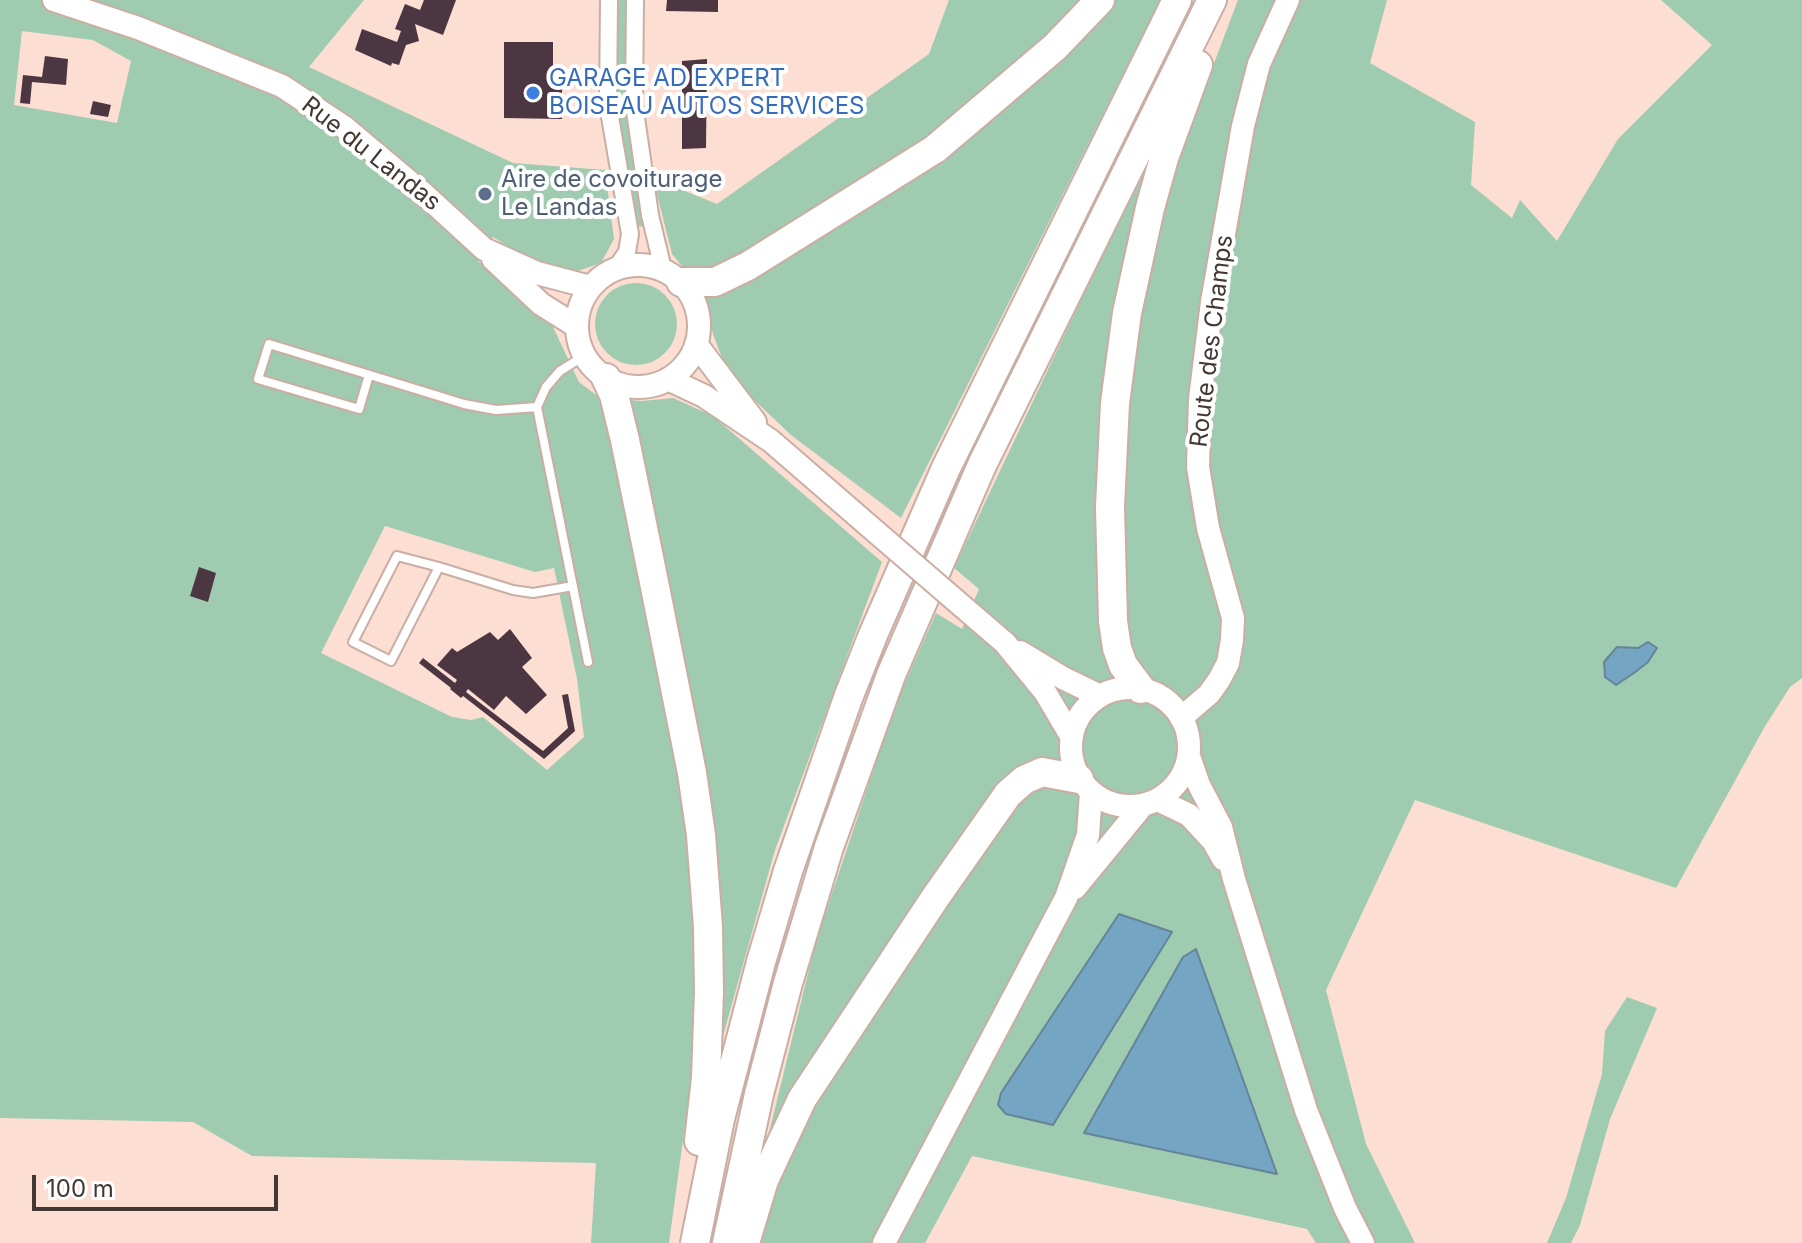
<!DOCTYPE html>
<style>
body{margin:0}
#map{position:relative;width:1802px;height:1243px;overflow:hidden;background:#fcded3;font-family:Inter,sans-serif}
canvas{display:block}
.scale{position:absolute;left:32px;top:1175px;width:246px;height:36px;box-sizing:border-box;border:4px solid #443834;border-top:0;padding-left:10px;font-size:24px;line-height:28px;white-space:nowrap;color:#443834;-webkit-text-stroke:6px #fff;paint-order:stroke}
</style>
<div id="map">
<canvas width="1802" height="1243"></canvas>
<div class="scale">100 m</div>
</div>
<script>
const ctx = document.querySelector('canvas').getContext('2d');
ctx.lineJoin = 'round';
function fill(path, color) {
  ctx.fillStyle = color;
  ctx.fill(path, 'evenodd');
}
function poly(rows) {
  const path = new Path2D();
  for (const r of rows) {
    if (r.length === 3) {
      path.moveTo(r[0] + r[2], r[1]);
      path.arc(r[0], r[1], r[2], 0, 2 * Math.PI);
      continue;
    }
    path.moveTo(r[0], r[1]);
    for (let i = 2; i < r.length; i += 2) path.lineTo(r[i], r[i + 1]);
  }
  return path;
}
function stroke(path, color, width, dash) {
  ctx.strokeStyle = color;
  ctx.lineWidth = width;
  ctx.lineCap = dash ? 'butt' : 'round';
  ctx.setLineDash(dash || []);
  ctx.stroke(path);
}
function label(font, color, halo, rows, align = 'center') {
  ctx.font = font + ' Inter,sans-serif';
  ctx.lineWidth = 8;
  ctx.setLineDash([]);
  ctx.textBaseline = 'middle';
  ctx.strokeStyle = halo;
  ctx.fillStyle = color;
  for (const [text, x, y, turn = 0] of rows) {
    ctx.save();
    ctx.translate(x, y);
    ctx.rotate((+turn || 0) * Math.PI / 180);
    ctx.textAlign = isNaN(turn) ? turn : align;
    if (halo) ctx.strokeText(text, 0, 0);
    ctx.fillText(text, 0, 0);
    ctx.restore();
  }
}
fill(poly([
 [0,0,364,0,309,67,513,163,605,170,614,239,601,263,575,272,524,256,493,237,478,261,552,325,579,382,600,398,642,401,673,398,713,416,882,562,775,850,716,1061,690,1088,669,1243,591,1243,596,1163,252,1156,193,1122,0,1118],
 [22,31,93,40,131,61,117,123,14,105],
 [385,526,535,572,554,568,577,679,584,737,547,770,483,717,471,720,452,717,321,653],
 [613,0,628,0,646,227,635,226,612,110],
 [949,0,1160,0,901,518,791,435,729,376,713,334,703,292,672,254,653,178,717,204,929,54],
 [1238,0,1387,0,1370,63,1475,122,1471,185,1512,218,1520,200,1557,241,1618,139,1712,45,1661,0,1802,0,1802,678,1790,687,1764,728,1676,888,1415,800,1326,990,1366,1144,1415,1243,1316,1243,1307,1229,972,1156,925,1243,759,1243,789,1156,767,1141,816,941,896,703,936,613,962,629,979,589,954,568,1106,247,1152,158,1175,166],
 [636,324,41],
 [1627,997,1657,1008,1610,1119,1580,1225,1571,1243,1547,1243,1566,1198,1602,1074,1605,1031]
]), '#9fcbb1');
const water = poly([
 [1648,642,1657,648,1648,662,1634,673,1616,685,1605,677,1604,662,1617,647,1638,648,1648,642],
 [1119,914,1172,932,1053,1125,1006,1114,998,1105,1001,1093,1119,914],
 [1196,949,1277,1174,1084,1133,1183,957,1196,949]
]);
fill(water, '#74a5c2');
stroke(water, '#668497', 2);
fill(poly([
 [424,0,456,0,443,35,415,24,419,41,406,45,399,65,392,63,391,66,355,50,362,29,397,42,401,31,395,29,405,4,420,10],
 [667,0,718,0,718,12,666,11],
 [504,42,553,42,553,67,562,67,562,119,504,118],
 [45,56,68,59,66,85,32,82,30,104,20,103,23,75,42,77],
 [707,59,706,148,682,149,682,61],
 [93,101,111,105,108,117,90,114],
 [199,567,216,573,208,602,190,596],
 [510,629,532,658,522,667,547,695,526,714,506,696,494,710,468,689,466,692,543,751,568,728,562,695,568,694,575,731,544,759,463,696,461,698,450,689,451,688,419,663,423,658,455,683,457,680,437,665,452,648,457,652,490,632,498,640]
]), '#4c3642');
const lane = poly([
 [584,356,560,371,546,387,537,407,588,662],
 [369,375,359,409,258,379,269,344,435,395,464,404,496,410,537,407],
 [439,567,391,661,353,642,397,556,439,567,513,590,533,593,573,586]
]);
const street = poly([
 [609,0,608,105,630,234,627,252,616,268],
 [635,0,634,104,650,215,663,269]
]);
const secondary = poly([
 [54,0,138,28,282,86,344,127,425,195,484,249,537,273,590,287],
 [493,259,541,304,576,326],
 [638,326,61],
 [696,344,755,422],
 [668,379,704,396,771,441,876,532],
 [1005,643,1045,692,1071,736],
 [1020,652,1063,678,1100,696],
 [1130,747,59],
 [1181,718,1209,694,1219,680,1228,663,1232,640,1233,618,1208,528,1198,467,1200,399,1212,302,1243,126,1259,64,1288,0],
 [1189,756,1199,785,1221,827,1234,879,1306,1110,1345,1208,1363,1243],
 [1158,800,1189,815,1213,841,1223,859],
 [1075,888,1143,805],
 [884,1243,1066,898,1088,835,1091,792]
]);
const highway = poly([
 [681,282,715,282,748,266,935,149,1055,47,1100,0],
 [606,378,614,395,625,440,656,592,692,773,701,835,708,927,709,992,706,1078,699,1141],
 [1141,689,1123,665,1117,648,1113,621,1110,507,1115,403,1127,313,1150,208,1164,158,1198,65],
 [695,1243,720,1119,761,962,788,871,848,698,873,635,946,468,1177,0],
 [727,1243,759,1094,788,983,829,847,891,675,982,465,1212,0],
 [745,1243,764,1180,802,1099,935,898,1008,794,1024,780,1042,772,1079,779]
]);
stroke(lane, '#caada3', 12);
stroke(street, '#caada3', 20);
stroke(secondary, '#caada3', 26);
stroke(highway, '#caada3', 32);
stroke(lane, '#fff', 8);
stroke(street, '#fff', 16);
stroke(secondary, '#fff', 22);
stroke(highway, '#fff', 28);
const secondaryBridge = poly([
 [876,532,1005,643]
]);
stroke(secondaryBridge, '#caada3', 26, []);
stroke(secondaryBridge, '#fff', 22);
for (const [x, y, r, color] of [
 [533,93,8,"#3f7fe0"],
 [485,194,8,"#5c6f8a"]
]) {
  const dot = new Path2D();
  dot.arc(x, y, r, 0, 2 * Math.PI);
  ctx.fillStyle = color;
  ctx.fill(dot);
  stroke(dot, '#fff', 3);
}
label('24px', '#366cbe', '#fff', [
 ["GARAGE AD EXPERT",549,79],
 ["BOISEAU AUTOS SERVICES",549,107]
], 'left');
label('24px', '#443834', '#fff', [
 ["Rue du Landas",371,154,38],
 ["Route des Champs",1212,341,-83]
]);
label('24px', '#4e5e75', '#fff', [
 ["Aire de covoiturage",501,180],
 ["Le Landas",501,208]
], 'left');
</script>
